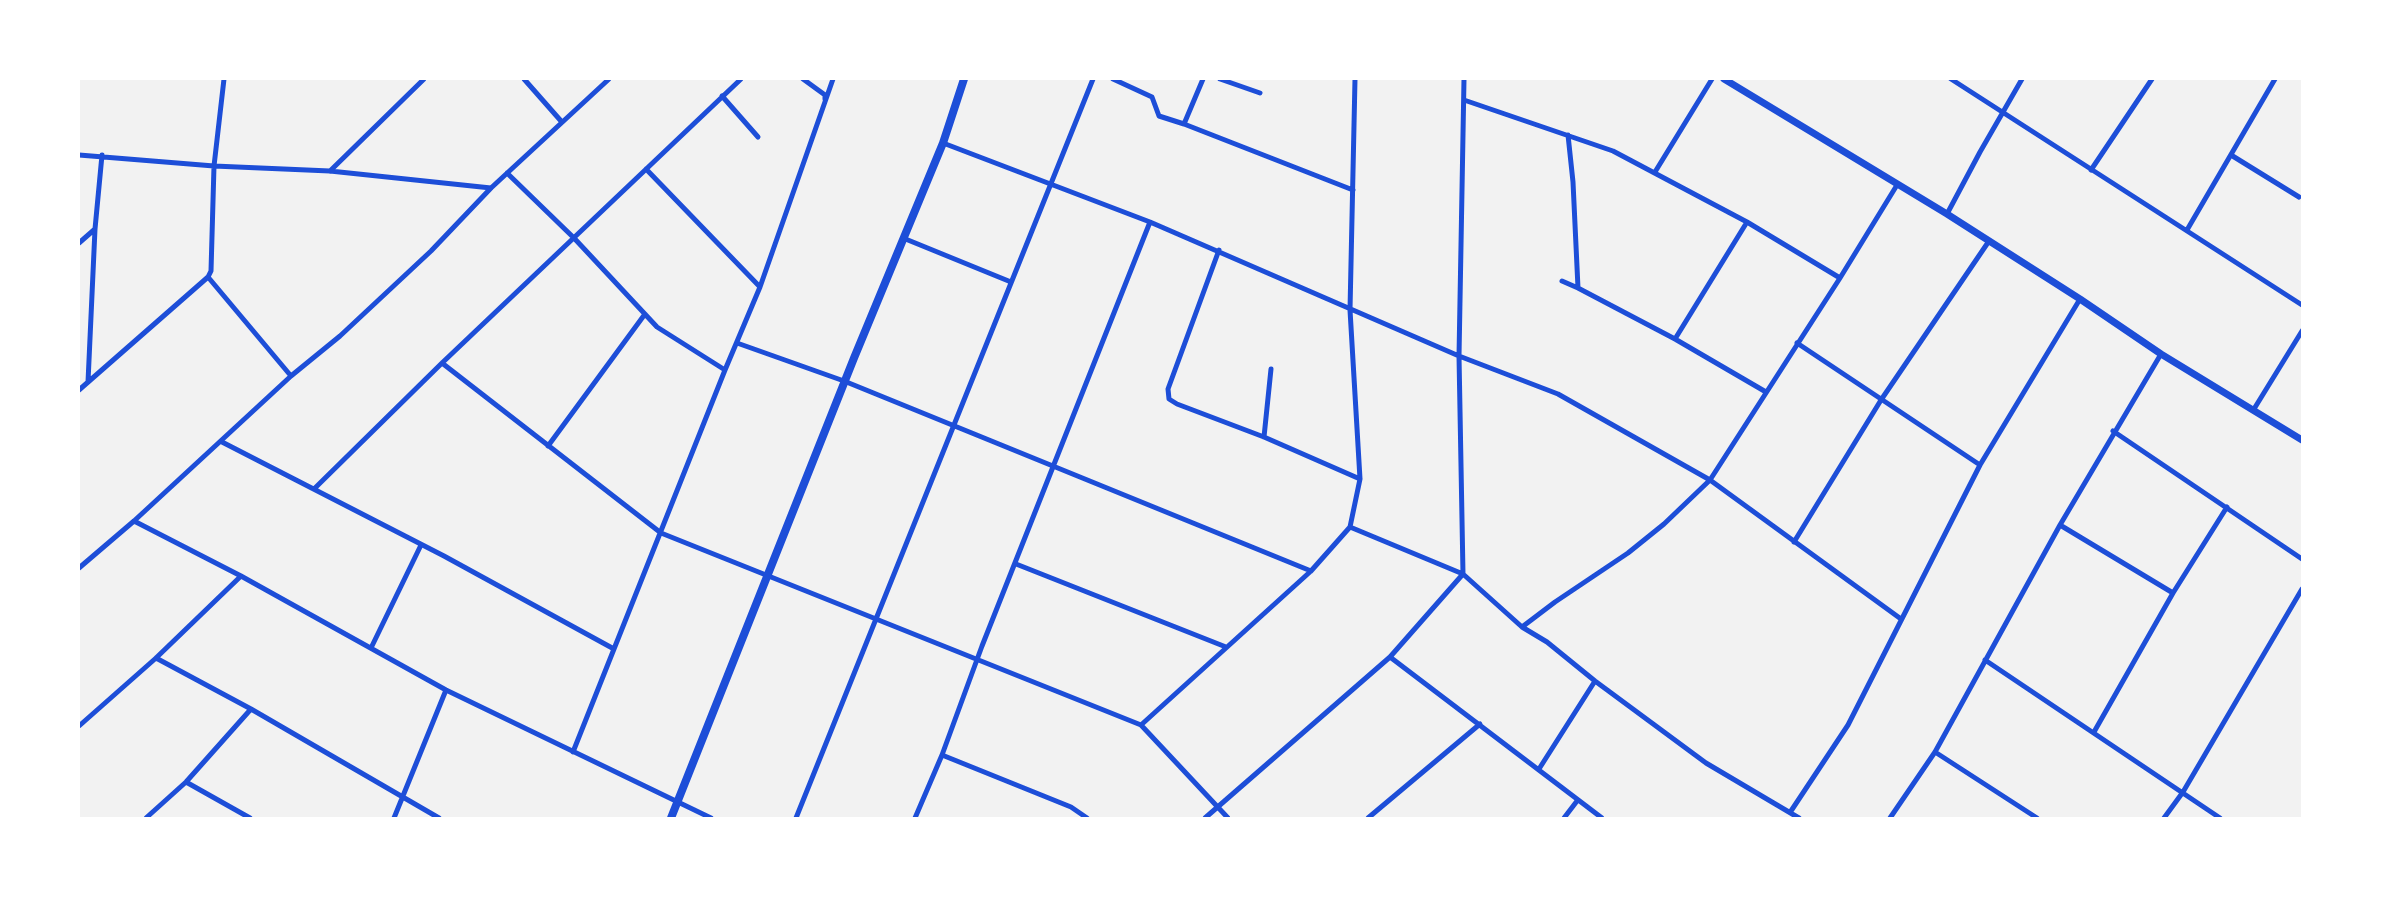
<!DOCTYPE html>
<style>
body{margin:0}
#map{position:relative;width:2381px;height:897px;overflow:hidden;background:#f2f2f2;font-family:"Space Grotesk",sans-serif}
canvas{display:block}
.frame{position:absolute;inset:0;border:80px solid #fff;pointer-events:none}
</style>
<div id="map">
<canvas width="2381" height="897"></canvas>
<div class="frame"></div>
</div>
<script>
const ctx = document.querySelector('canvas').getContext('2d');
ctx.lineJoin = 'round';
function poly(rows) {
  const path = new Path2D();
  for (const r of rows) {
    path.moveTo(r[0], r[1]);
    for (let i = 2; i < r.length; i += 2) path.lineTo(r[i], r[i + 1]);
  }
  return path;
}
function stroke(path, color, width, dash) {
  ctx.strokeStyle = color;
  ctx.lineWidth = width;
  ctx.lineCap = dash ? 'butt' : 'round';
  ctx.setLineDash(dash || []);
  ctx.stroke(path);
}
stroke(poly([
 [224,79,214,166,211,271,208,277,291,376],
 [524,79,561,121],
 [803,79,825,95,825,99],
 [1113,79,1152,97,1159,116,1184,124,1353,190],
 [1220,79,1260,93],
 [1951,79,2302,305],
 [722,96,758,137],
 [1464,100,1613,151,1747,222,1840,278],
 [1184,124,1203,79],
 [1568,135,1573,182,1578,288,1675,339,1766,392],
 [943,143,1150,222,1459,356,1558,394,1710,480,1901,619],
 [79,155,214,166,330,171,491,188],
 [2231,155,2299,197],
 [646,169,760,287],
 [2091,170,2152,79],
 [330,171,424,79],
 [1655,172,1712,79],
 [507,173,574,238,657,327,725,370],
 [1947,214,1980,152,2022,79],
 [2187,230,2275,79],
 [903,238,1011,282],
 [79,243,95,229],
 [1219,250,1168,389,1169,399,1177,404,1264,437,1360,479],
 [1562,281,1578,288],
 [1675,339,1747,222],
 [737,343,844,381,1311,571],
 [1797,343,1980,465],
 [442,363,661,533,1141,725,1228,818],
 [88,382,95,229,102,155],
 [79,390,208,277],
 [2254,409,2302,331],
 [2113,431,2302,559],
 [1264,437,1271,369],
 [222,442,444,556,614,649],
 [548,446,645,314],
 [315,488,442,363,741,79],
 [134,521,241,576,446,690,711,818],
 [2060,525,2173,593],
 [1350,527,1463,574,1522,627,1547,642,1595,681,1706,763,1799,818],
 [1794,542,1881,400,1989,241],
 [1016,564,1226,647],
 [79,568,134,521,291,376,340,336,431,251,491,188,609,79],
 [1522,627,1555,602,1628,553,1664,524,1710,480,1840,278,1897,185],
 [371,648,421,545],
 [1390,657,1602,818],
 [156,658,251,709,439,818],
 [1985,660,2220,818],
 [1141,725,1311,571,1350,527,1360,479,1350,310,1355,79],
 [79,726,156,658,241,576],
 [2094,732,2173,593,2227,507],
 [573,752,725,370,760,287,833,79],
 [1935,752,2037,818],
 [942,755,1071,807,1087,818],
 [1539,769,1595,681],
 [186,782,250,818],
 [1791,811,1848,725,1980,465,2080,299],
 [146,818,186,782,251,709],
 [394,818,446,690],
 [796,818,1093,79],
 [915,818,942,755,982,646,1150,222],
 [1205,818,1390,657,1463,574,1459,356,1464,79],
 [1368,818,1480,724],
 [1564,818,1577,801],
 [1890,818,1935,752,2060,525,2161,354],
 [2164,818,2183,792,2302,589]
]), '#1d4ed8', 5);
stroke(poly([
 [1724,79,1947,214,2080,299,2161,354,2302,440]
]), '#1d4ed8', 7);
stroke(poly([
 [671,818,854,358,943,143,964,79]
]), '#1d4ed8', 8);
</script>
